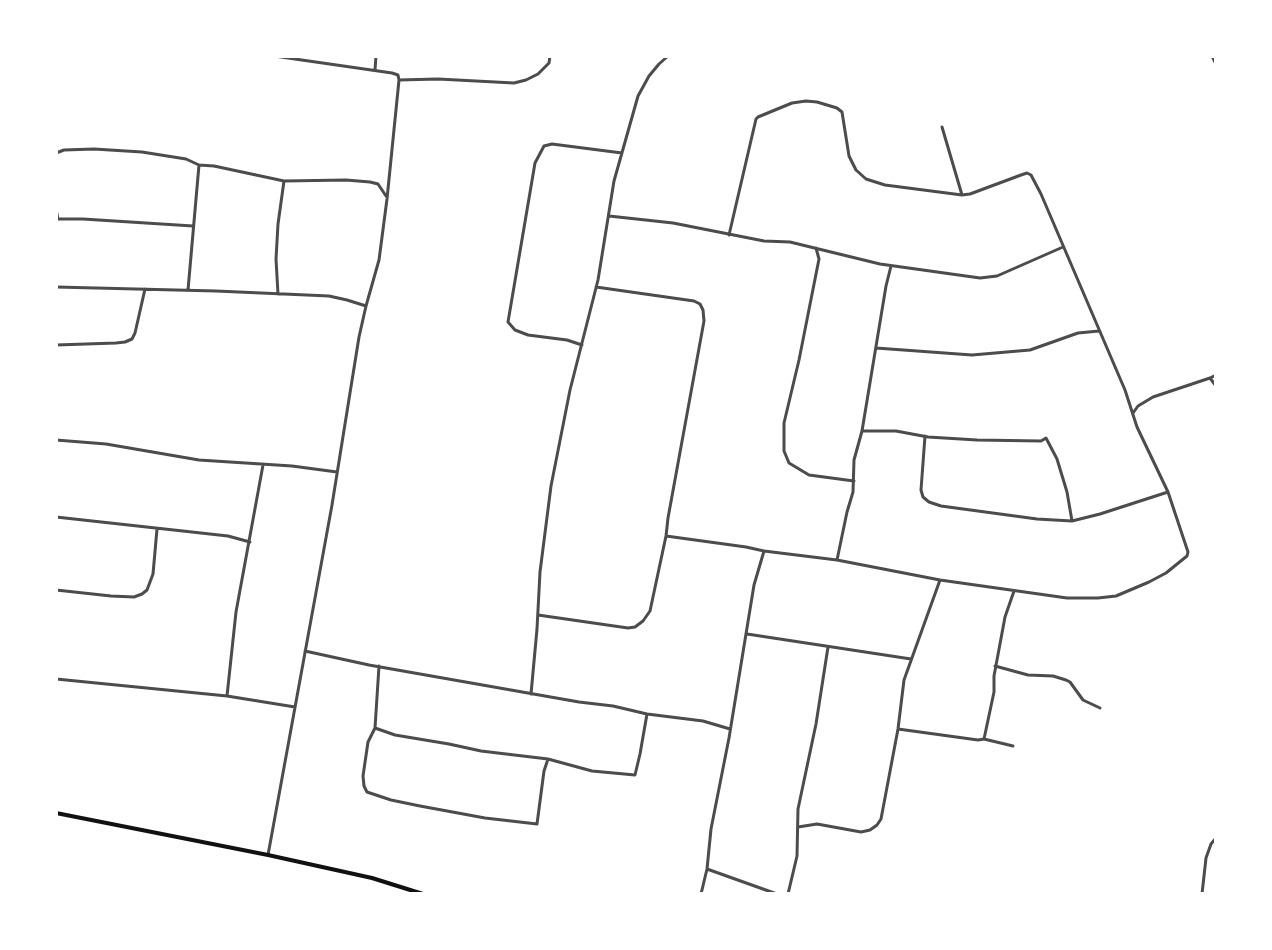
<!DOCTYPE html>
<style>
body{margin:0}
#map{position:relative;width:1272px;height:950px;overflow:hidden;background:#fff;font-family:Poppins,sans-serif}
canvas{display:block}
.frame{position:absolute;inset:0;border:58px solid #fff;pointer-events:none}
</style>
<div id="map">
<canvas width="1272" height="950"></canvas>
<div class="frame"></div>
</div>
<script>
const ctx = document.querySelector('canvas').getContext('2d');
ctx.lineJoin = 'round';
function poly(rows) {
  const path = new Path2D();
  for (const r of rows) {
    path.moveTo(r[0], r[1]);
    for (let i = 2; i < r.length; i += 2) path.lineTo(r[i], r[i + 1]);
  }
  return path;
}
function stroke(path, color, width, dash) {
  ctx.strokeStyle = color;
  ctx.lineWidth = width;
  ctx.lineCap = dash ? 'butt' : 'round';
  ctx.setLineDash(dash || []);
  ctx.stroke(path);
}
stroke(poly([
 [1212,56,1216,64],
 [375,70,376,56],
 [399,80,438,79,514,83,526,80,538,74,549,63,550,56],
 [942,127,962,195],
 [56,153,64,150,94,149,142,152,186,159,199,165,214,166,284,181,346,180,370,182,378,184,386,196],
 [56,209,58,219],
 [609,216,673,223,764,241,790,242,880,264,980,278,997,276,1063,247],
 [56,219,83,219,193,226],
 [816,248,819,259,799,360,784,423,784,451,789,463,809,475,854,481],
 [56,287,216,291,329,296,347,300,366,306],
 [188,290,199,165],
 [278,294,276,259,278,224,284,181],
 [56,345,116,343,125,342,132,339,135,333,145,289],
 [582,345,567,340,528,335,515,330,508,322,535,163,544,146,552,144,622,153],
 [876,348,972,355,1030,350,1078,333,1099,331],
 [1210,378,1216,375],
 [1133,413,1138,406,1153,397,1210,378,1216,386],
 [862,431,896,431,928,437,977,440,1041,441,1046,438,1057,459,1067,492,1072,521],
 [925,436,921,490,923,497,929,502,941,506,1037,519,1072,521,1100,514,1168,492],
 [56,440,106,444,199,460,292,466,337,472],
 [56,517,228,536,250,542],
 [666,536,746,547,764,551,837,560,940,580,1067,598,1098,598,1116,596,1149,582,1166,573,1187,556,1188,552,1168,492,1137,427,1125,390,1041,194,1031,175,1027,173,1021,175,970,194,962,195,885,185,866,179,856,170,849,156,842,112,837,108,817,102,806,101,792,103,758,117,756,119,729,235],
 [837,560,847,512,853,492,854,460,862,431,886,286,891,266],
 [56,590,111,596,134,597,142,594,147,590,153,574,157,529],
 [538,615,628,628,635,627,643,621,650,611,666,536,668,518,704,321,703,310,700,304,694,301,596,287],
 [747,634,911,659],
 [305,651,369,665,579,702,613,706,647,714,703,721,730,729],
 [379,666,375,728,368,742,363,776,364,786,367,792,391,800,420,806,485,818,537,824,544,771,548,759],
 [995,666,1028,675,1053,676,1066,680,1070,682,1083,700,1100,708],
 [56,679,227,696,295,707],
 [531,694,537,629,540,572,551,486,570,390,598,280,614,181,638,96,649,76,659,64,668,56],
 [227,696,236,612,263,465],
 [375,728,395,735,449,744,481,751,548,759,592,771,635,775,640,754,647,714],
 [898,729,978,740,984,739,1013,746],
 [984,739,994,692,994,676,1005,617,1014,591],
 [798,827,817,824,861,832,870,830,877,825,881,819,898,729,904,680,940,580],
 [268,855,332,505,359,337,366,306,379,260,387,199,399,80,398,75,392,73,274,56],
 [707,869,777,894],
 [701,894,707,869,711,829,729,738,754,585,764,551],
 [788,894,797,856,798,809,816,724,828,647],
 [1202,894,1206,858,1211,844,1216,838]
]), '#4c4c4c', 3);
stroke(poly([
 [56,813,268,855,372,878,423,894]
]), '#111', 4);
</script>
